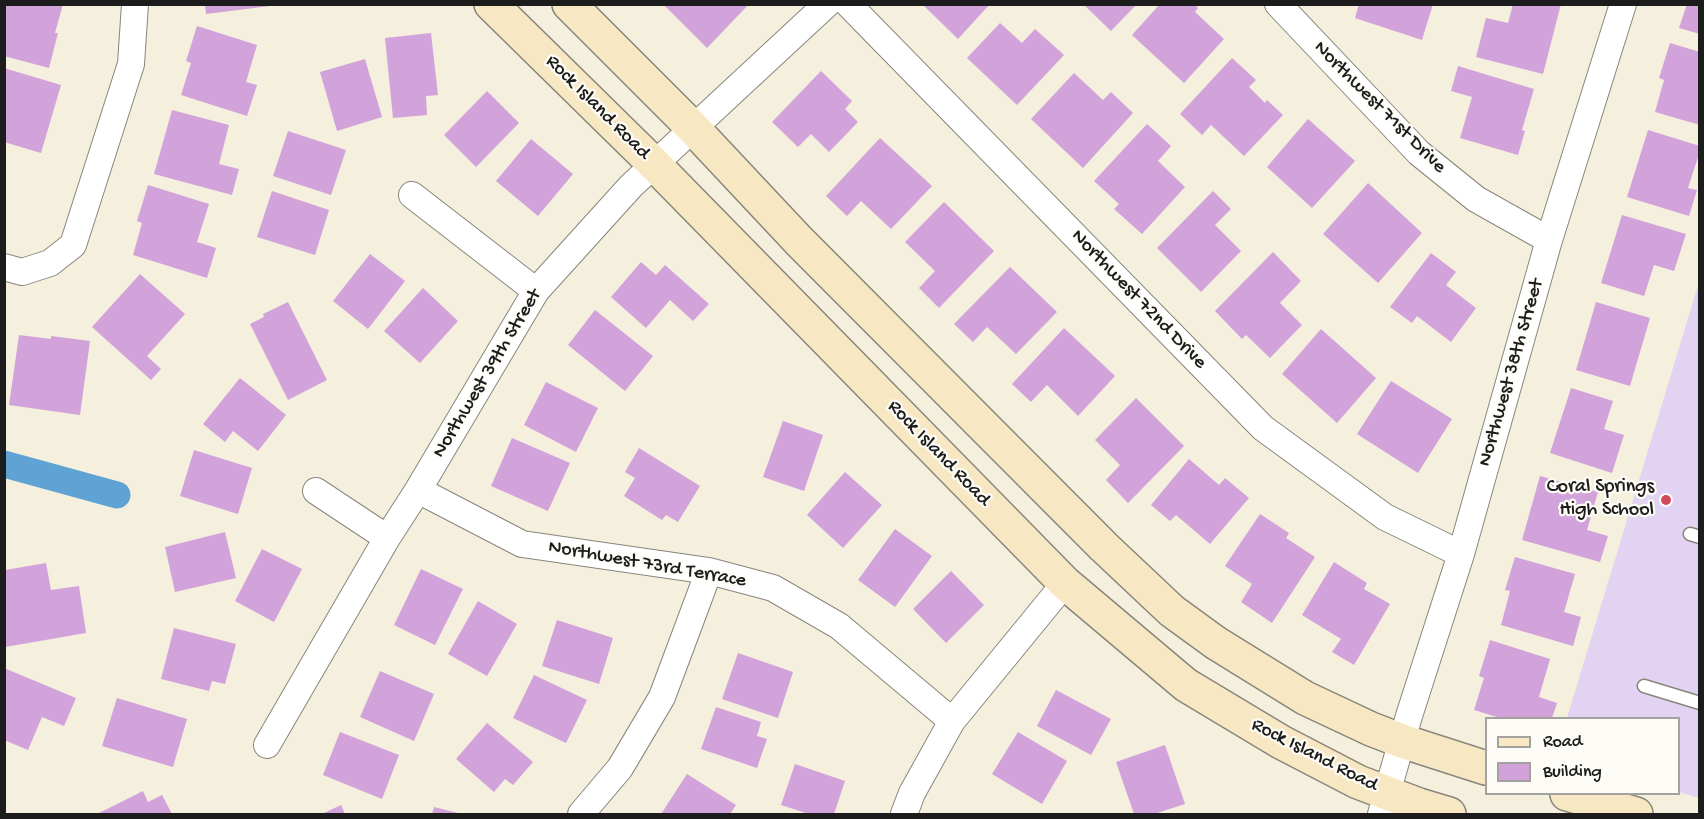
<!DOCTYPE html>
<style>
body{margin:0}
#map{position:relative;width:1704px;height:819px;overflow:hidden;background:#f5efdd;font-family:"Gochi Hand",sans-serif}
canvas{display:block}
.frame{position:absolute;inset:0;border:6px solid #1c1c1c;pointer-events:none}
.legend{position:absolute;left:1485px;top:717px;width:195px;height:78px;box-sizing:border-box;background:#fdfcf7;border:2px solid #a3a29f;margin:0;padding:8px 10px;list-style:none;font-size:18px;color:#1c1c1c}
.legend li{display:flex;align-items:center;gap:12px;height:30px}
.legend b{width:30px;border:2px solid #a3a29f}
</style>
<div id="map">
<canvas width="1704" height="819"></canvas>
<div class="frame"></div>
<ul class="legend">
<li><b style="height:8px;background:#f7e8c3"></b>Road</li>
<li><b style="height:16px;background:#d2a2db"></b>Building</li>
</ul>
</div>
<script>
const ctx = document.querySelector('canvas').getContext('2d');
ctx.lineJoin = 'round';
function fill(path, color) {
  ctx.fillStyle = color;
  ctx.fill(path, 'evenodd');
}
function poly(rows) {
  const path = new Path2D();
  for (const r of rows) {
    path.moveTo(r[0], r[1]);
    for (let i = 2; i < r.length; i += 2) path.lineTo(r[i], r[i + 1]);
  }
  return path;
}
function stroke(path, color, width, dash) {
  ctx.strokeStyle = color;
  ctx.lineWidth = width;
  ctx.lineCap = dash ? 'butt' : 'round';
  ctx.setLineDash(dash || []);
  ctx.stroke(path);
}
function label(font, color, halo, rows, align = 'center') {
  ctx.font = font + ' "Gochi Hand",sans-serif';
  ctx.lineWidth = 4.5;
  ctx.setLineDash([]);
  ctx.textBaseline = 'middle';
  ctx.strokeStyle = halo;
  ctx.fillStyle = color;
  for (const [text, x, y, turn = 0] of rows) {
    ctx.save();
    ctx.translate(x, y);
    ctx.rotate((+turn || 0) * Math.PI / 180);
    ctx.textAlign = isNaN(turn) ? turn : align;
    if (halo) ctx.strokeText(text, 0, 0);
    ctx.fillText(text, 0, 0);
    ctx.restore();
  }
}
fill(poly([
 [1699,282,1699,798,1679,792,1678,718,1567,718]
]), '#e3d3f2');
stroke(poly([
 [4,464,117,495]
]), '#5fa3d4', 27);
fill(poly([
 [4,4,63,4,55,33,58,33,49,68,4,56],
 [205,4,270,4,270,6,206,14],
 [663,4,749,4,707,48],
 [922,4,990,4,958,39],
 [1083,4,1137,4,1111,31],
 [1160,4,1194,4,1198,8,1195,12,1224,39,1184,83,1132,35],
 [1359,4,1433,4,1422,40,1355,18],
 [1513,4,1561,4,1543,74,1476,57,1486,18,1508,23],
 [1687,4,1700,4,1700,34,1679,28],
 [1000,23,1022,43,1035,29,1064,55,1017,105,967,58],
 [197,26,257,45,246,82,257,85,247,116,181,95,191,63,186,61],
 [431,33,438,95,426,96,427,115,393,118,385,38],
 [1670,43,1700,52,1700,125,1655,112,1664,80,1659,78],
 [1232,58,1256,80,1249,87,1265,103,1267,100,1283,115,1244,156,1211,125,1202,135,1180,114],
 [365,59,382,117,337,131,320,72],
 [1458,66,1534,89,1522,130,1525,131,1518,155,1460,138,1472,97,1451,91],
 [4,68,61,85,41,153,4,142],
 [821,71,852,101,845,109,858,122,829,152,811,134,798,147,772,122],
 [1074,73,1103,100,1111,92,1133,113,1083,168,1031,119],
 [487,91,519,123,476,167,444,135],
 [172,110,229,125,219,164,239,169,232,195,154,174],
 [1308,119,1355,161,1312,208,1267,167],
 [1147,124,1171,146,1158,161,1185,187,1142,234,1114,209,1119,204,1094,181],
 [1648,130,1700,146,1700,151,1688,188,1697,190,1689,216,1627,197],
 [288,131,346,150,331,195,273,176],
 [880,138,932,186,891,229,861,201,847,216,826,196],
 [531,139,573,174,538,216,496,181],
 [1368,183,1422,233,1378,283,1323,234],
 [148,185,209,204,197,242,216,248,207,278,133,255,142,223,137,221],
 [272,191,329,210,315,255,257,237],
 [1213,191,1231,209,1215,225,1241,251,1201,292,1157,248],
 [944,202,994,251,939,308,919,288,935,271,905,242],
 [1622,215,1686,234,1674,271,1654,265,1644,296,1601,283],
 [1273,252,1301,281,1280,303,1302,325,1270,358,1246,335,1242,339,1215,311],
 [1431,253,1456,272,1446,285,1476,308,1451,342,1417,316,1412,323,1390,307],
 [370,254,405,281,368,329,333,301],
 [641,262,656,275,665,265,709,304,693,321,670,300,646,328,611,297],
 [1010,267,1057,312,1016,354,987,327,973,342,954,324],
 [140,274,185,314,147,356,161,369,151,380,92,327],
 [423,288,458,321,420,363,384,331],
 [288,302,327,380,288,400,250,324,264,317,263,314],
 [1596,302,1650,318,1630,386,1576,370],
 [595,310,653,356,625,391,568,345],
 [1064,328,1115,376,1078,416,1047,385,1031,402,1012,384],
 [1321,329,1376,378,1337,423,1282,374],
 [19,335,51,339,51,336,90,341,80,415,9,405],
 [240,378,286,415,258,451,233,431,225,442,203,424],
 [1391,381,1452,419,1418,473,1357,434],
 [546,382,598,408,576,452,524,425],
 [1571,388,1613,401,1604,429,1624,435,1612,473,1550,453],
 [1136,398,1184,446,1128,503,1106,480,1120,465,1095,440],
 [783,421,823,435,804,491,763,477],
 [512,438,570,463,548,511,491,486],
 [639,448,700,486,678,522,666,515,662,520,624,496,635,478,625,472],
 [194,450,252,468,238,514,180,496],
 [1189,459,1219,485,1225,478,1249,498,1210,544,1176,515,1170,521,1151,505],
 [845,472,882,505,843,548,807,515],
 [1540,476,1598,492,1587,530,1608,536,1600,562,1522,540],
 [1260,514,1289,533,1286,538,1315,557,1272,623,1241,602,1252,584,1225,566],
 [895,529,932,556,895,607,858,580],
 [225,532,236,578,175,592,165,547],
 [262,549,302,569,274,622,235,601],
 [1515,557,1575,574,1564,612,1581,617,1573,646,1501,625,1510,591,1505,590],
 [1334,562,1367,583,1364,589,1390,604,1354,665,1332,652,1341,639,1302,615],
 [46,563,51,590,79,586,86,633,5,647,5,570],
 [421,569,463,589,435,645,394,625],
 [951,571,984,605,946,643,913,609],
 [478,601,517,624,487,676,448,654],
 [557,620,613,638,599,684,542,666],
 [174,628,236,644,225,684,212,681,209,691,161,679],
 [1490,640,1550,659,1539,697,1557,703,1552,718,1500,718,1474,710,1484,678,1479,676],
 [738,653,793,672,778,718,722,699],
 [4,668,76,698,64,726,42,717,28,750,4,740],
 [380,671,434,694,414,741,360,717],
 [534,675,587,700,566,743,513,718],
 [1056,690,1111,719,1091,755,1037,726],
 [117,698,187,719,173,767,102,746],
 [716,707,761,722,757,736,767,739,757,768,701,749],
 [487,723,533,762,513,785,505,779,494,792,456,759],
 [340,732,399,755,382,799,323,775],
 [1018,732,1067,761,1042,804,992,774],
 [1165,745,1185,804,1154,814,1134,814,1116,762],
 [795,764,845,781,834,814,809,814,781,805],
 [687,774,736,805,730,814,661,814],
 [143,791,148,802,162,795,172,814,97,814],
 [341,805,345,814,322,814],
 [434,807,462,814,432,814]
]), '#d2a2db');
const service = poly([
 [1690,534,1700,537],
 [1644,686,1700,703]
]);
const minor = poly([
 [848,4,1263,428,1385,517,1461,554],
 [1278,4,1419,153,1476,199,1549,240],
 [412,195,536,291],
 [4,267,22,272,50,263,73,245,131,64,135,4],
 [418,490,522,544,709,571,773,588,839,626,952,721],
 [316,491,387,538],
 [267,745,387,538,418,490,536,291,631,186,827,4],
 [581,814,620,768,662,697,709,571],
 [904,814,912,793,952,721,1065,583],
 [1381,814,1409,716,1461,554,1549,240,1623,4]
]);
const secondary = poly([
 [491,4,654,164,1065,583,1186,685,1281,742,1358,782,1419,805,1449,814],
 [569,4,693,128,799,241,1104,547,1172,611,1216,643,1305,698,1371,729,1402,741,1486,768],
 [1567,794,1636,814]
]);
stroke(service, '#88867c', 15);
stroke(minor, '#88867c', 28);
stroke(secondary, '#88867c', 36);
stroke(service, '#fff', 12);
stroke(minor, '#fff', 26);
stroke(secondary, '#f7e8c3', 33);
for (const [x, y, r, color] of [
 [1666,500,6,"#d1495b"]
]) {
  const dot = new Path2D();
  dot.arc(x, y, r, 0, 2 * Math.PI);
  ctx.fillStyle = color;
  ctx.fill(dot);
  stroke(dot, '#fdfcf7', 2);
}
label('20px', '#1c1c1c', '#fdfcf7', [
 ["Rock Island Road",597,108,45],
 ["Northwest 71st Drive",1379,108,45],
 ["Northwest 72nd Drive",1138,300,46],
 ["Northwest 38th Street",1512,373,-74],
 ["Northwest 39th Street",488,374,-59],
 ["Rock Island Road",938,454,46],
 ["Northwest 73rd Terrace",647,565,10],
 ["Rock Island Road",1314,756,27]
]);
label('20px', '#1c1c1c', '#fdfcf7', [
 ["Coral Springs",1654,488],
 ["High School",1654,511]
], 'right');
</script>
